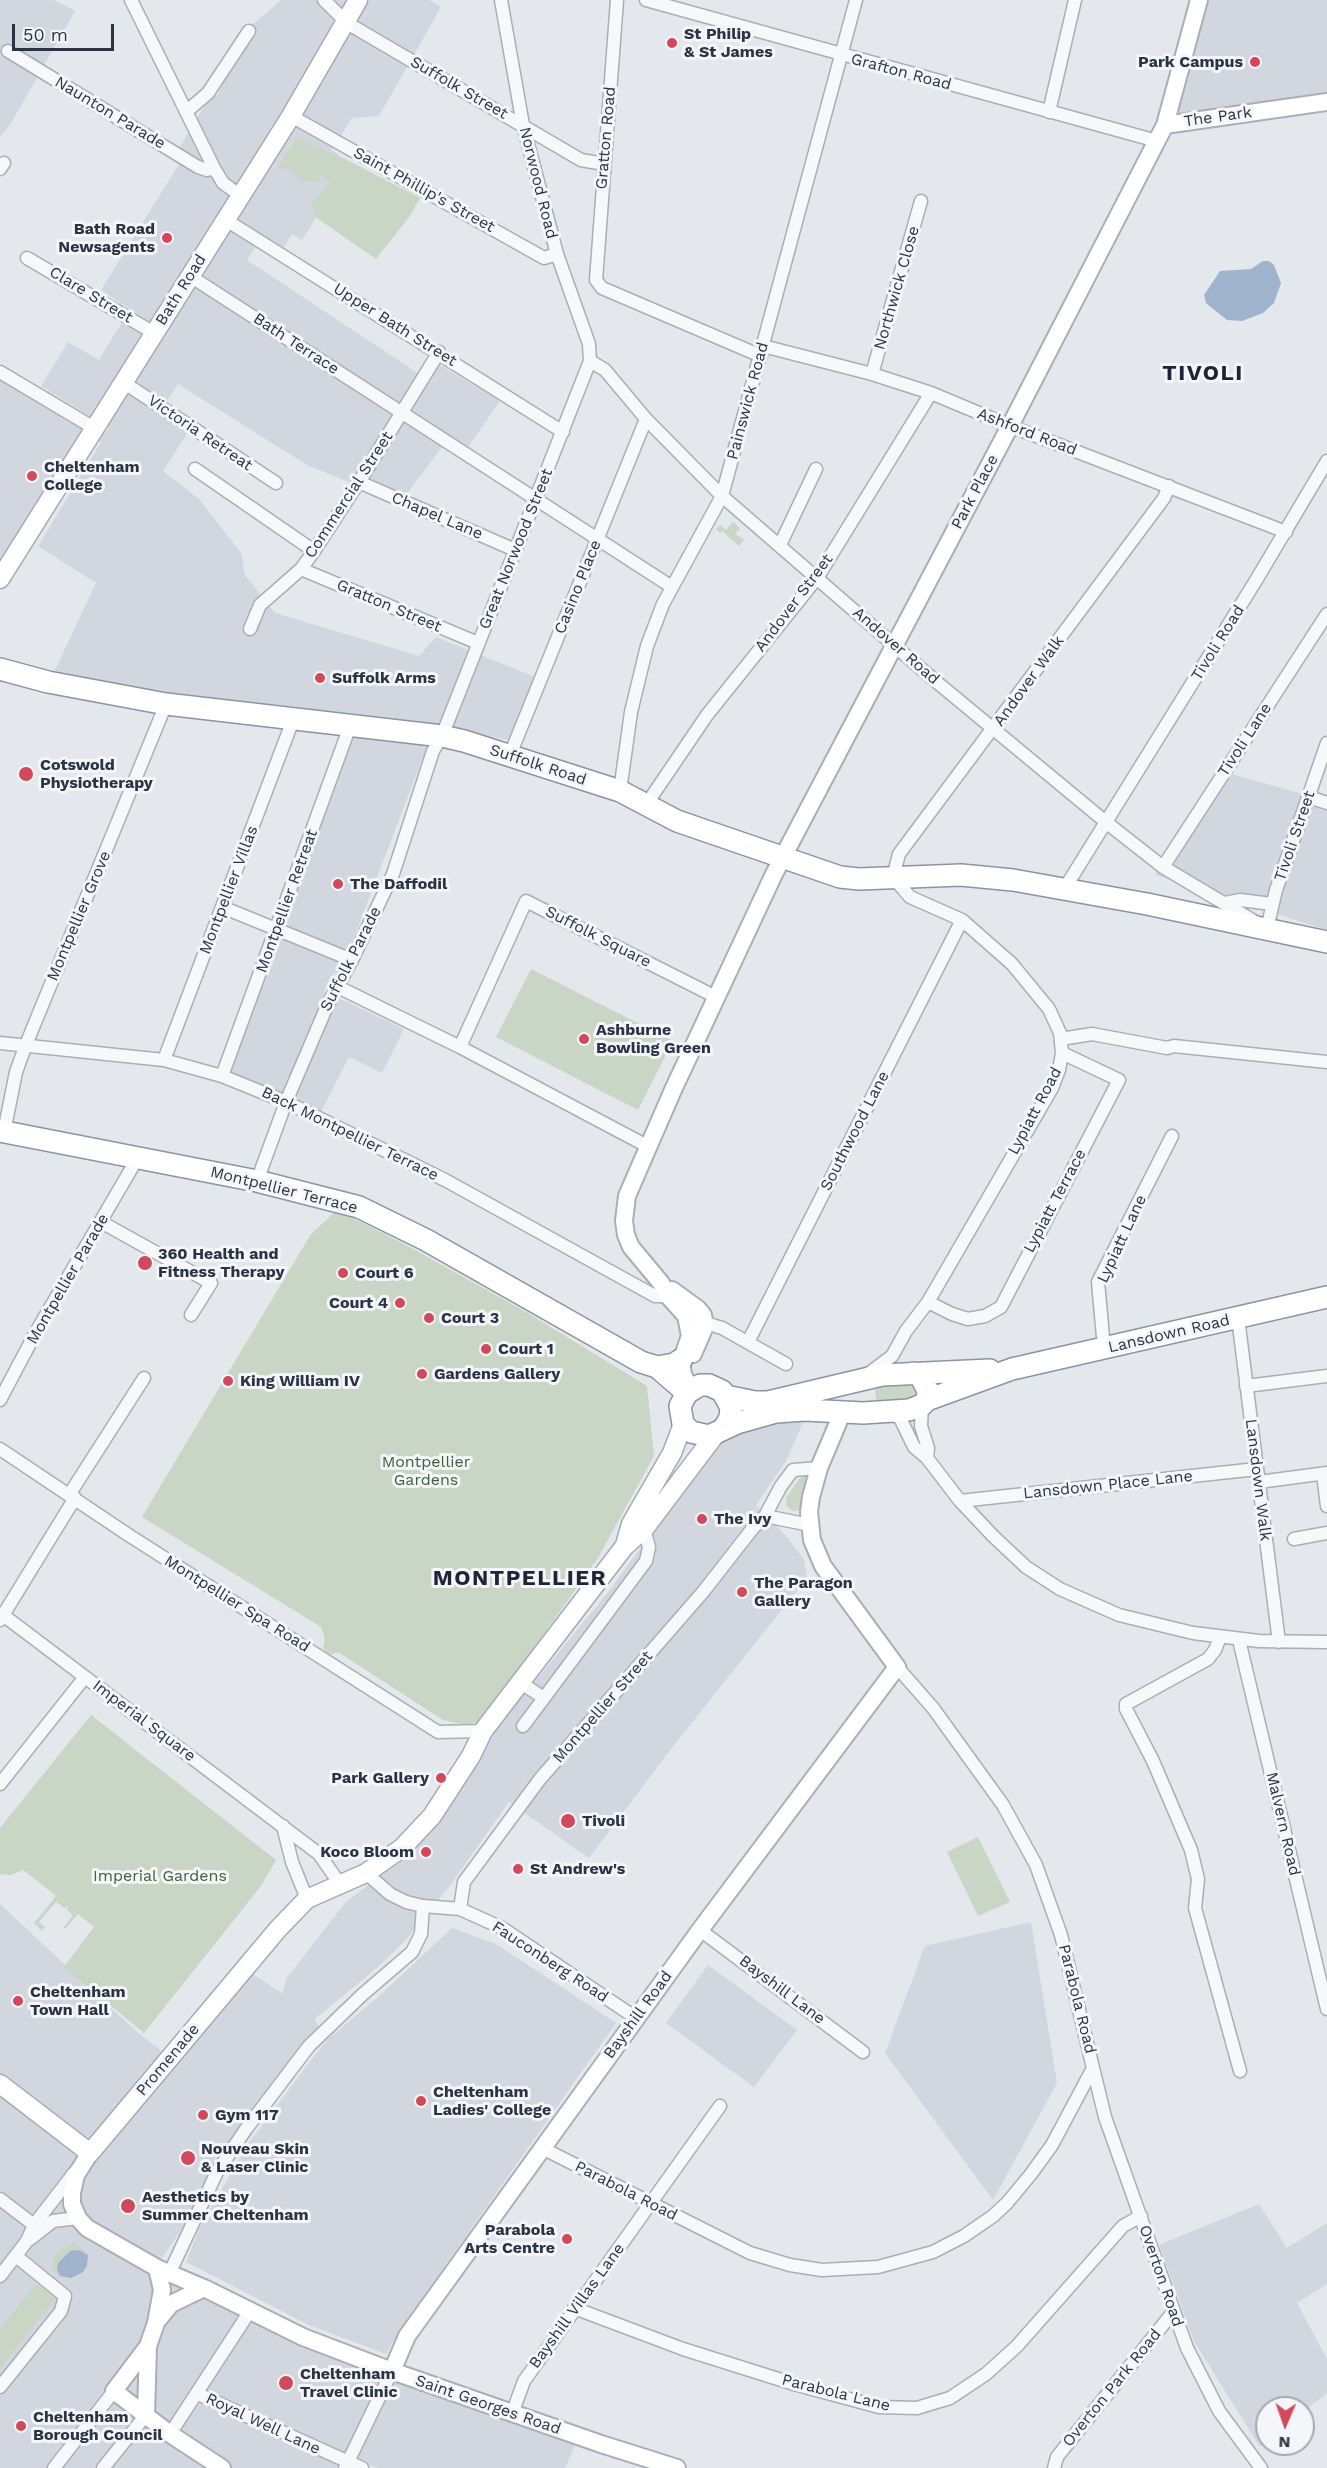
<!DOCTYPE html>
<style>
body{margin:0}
#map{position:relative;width:1327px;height:2468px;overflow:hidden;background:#e4e7ec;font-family:"Work Sans",sans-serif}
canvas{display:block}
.north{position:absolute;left:1255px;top:2396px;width:60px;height:60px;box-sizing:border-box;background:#f4f6f9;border:2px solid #a4a8b1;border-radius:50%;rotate:182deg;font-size:16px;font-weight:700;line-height:24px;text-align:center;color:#2b3445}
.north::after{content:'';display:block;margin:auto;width:21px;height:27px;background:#d1495b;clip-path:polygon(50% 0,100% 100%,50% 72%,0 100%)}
.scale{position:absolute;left:12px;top:24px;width:102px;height:27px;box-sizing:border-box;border:3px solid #2b3445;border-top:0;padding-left:8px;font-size:18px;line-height:21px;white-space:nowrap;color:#2b3445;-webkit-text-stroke:4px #f4f6f9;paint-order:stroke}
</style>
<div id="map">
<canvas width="1327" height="2468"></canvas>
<div class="north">N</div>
<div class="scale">50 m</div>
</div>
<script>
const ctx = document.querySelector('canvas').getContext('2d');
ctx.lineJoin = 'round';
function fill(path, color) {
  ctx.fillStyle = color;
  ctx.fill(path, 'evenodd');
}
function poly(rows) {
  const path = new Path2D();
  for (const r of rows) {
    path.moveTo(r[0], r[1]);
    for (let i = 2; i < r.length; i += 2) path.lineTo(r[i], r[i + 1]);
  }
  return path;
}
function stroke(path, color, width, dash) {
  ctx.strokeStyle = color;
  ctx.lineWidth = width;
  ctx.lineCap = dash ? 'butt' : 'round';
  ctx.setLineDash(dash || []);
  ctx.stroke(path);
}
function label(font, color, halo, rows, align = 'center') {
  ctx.font = font + ' "Work Sans",sans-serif';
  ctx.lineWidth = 6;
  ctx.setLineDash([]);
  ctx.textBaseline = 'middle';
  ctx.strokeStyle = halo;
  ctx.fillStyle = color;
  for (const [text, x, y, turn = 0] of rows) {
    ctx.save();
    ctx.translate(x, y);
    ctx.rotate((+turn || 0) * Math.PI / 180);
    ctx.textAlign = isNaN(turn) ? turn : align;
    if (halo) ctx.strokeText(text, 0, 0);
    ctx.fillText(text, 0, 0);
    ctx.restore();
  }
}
fill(poly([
 [0,0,54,0,75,11,11,123,0,137],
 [281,0,429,0,441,7,379,116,352,118,332,150,350,163,302,240,292,234,281,251,261,238,247,260,419,374,430,359,500,401,466,450,445,443,400,503,307,465,178,384,164,406,192,426,163,471,199,499,241,553,245,575,275,613,419,656,436,637,538,678,512,741,417,721,148,690,54,672,96,583,38,546,101,442,90,434,0,579,0,372,105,434,109,428,41,386,68,342,99,360,130,309,101,290,181,161,174,157,208,100,218,94,239,49,242,34],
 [1199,0,1327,0,1327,102,1165,125],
 [349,735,428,744,351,945,324,991,404,1029,382,1073,349,1057,320,1114,225,1073],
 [1228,773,1327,801,1327,930,1155,875],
 [774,1417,804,1420,786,1461,756,1505,786,1536,804,1560,807,1578,667,1754,589,1858,509,1802,451,1884,406,1940,378,1967,315,2019,318,2027,154,2270,576,2443,565,2468,378,2468,358,2461,355,2468,0,2468,0,1904,138,2033,163,2052,239,1965,283,1994,286,1979,345,1903,382,1874,435,1826,481,1747,609,1591,717,1443],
 [1031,1922,1057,2083,993,2200,885,2053,925,1946],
 [452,1928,496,1944,616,2023,401,2328,386,2354,309,2325,186,2262,201,2224,249,2143,311,2060,328,2039,378,1997],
 [708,1965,797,2030,754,2087,666,2023],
 [1259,2204,1287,2248,1327,2223,1327,2284,1297,2303,1327,2359,1327,2393,1303,2412,1303,2408,1267,2408,1267,2441,1260,2447,1194,2341,1159,2245]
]), '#d2d6de');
fill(poly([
 [297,137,347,160,420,198,410,216,376,259,314,216,312,204,330,182,321,176,317,182,301,181,291,170,286,168,280,170,278,167],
 [733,522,740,528,735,534,744,540,739,546,722,531,720,533,716,529,720,525,726,530],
 [531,969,673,1041,638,1110,496,1037],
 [337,1210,408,1246,526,1312,647,1386,654,1456,598,1558,496,1701,488,1718,466,1725,443,1720,338,1652,328,1655,323,1648,325,1639,321,1627,142,1517,311,1234],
 [917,1381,918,1399,880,1402,876,1399,875,1390,879,1385],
 [804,1475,807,1477,805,1504,800,1510,793,1511,787,1507,786,1498,799,1479],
 [91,1715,276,1860,261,1886,144,2033,64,1967,94,1927,78,1914,65,1929,63,1928,73,1915,67,1910,68,1906,64,1908,56,1902,39,1922,45,1927,42,1931,34,1923,56,1896,23,1870,11,1875,0,1874,0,1828],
 [978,1837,1010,1902,978,1916,947,1852],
 [73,2242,87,2253,79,2250,70,2251,57,2266,60,2276,51,2268,56,2262,52,2259,63,2246,68,2249],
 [36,2284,56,2298,0,2369,0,2329]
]), '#c9d6c5');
fill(poly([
 [1263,261,1269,261,1274,265,1281,283,1274,303,1263,313,1242,321,1227,320,1206,303,1204,295,1220,271,1251,269],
 [79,2250,88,2255,87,2266,83,2272,71,2278,60,2276,57,2269,58,2263,70,2251]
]), '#9fb4cc');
const street = poly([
 [131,0,214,168,223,183,241,196],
 [324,0,347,23,581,160,604,164],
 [617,0,596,280,602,288,761,356],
 [646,0,1157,141],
 [8,51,198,167,207,170,214,168],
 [186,112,208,93,249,31],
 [1049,112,1075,0],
 [291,116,544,258,557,254],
 [0,169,4,163],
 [226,220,563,432],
 [27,258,154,333],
 [190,276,672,587],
 [763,346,872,374,931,393,1010,426,1286,532],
 [590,361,605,370,646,419,722,496,933,679,1107,823,1163,867,1267,929,1276,890,1327,743],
 [0,372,94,428],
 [872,374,921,201],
 [123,382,276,483],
 [195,469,314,551],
 [359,482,515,550],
 [780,545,816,469],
 [301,569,478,643],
 [250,629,260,605,301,569,314,551,359,482,439,352],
 [510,755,646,419],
 [620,791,631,712,647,646,663,604,722,496,856,0],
 [1309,797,1327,803],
 [646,805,707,715,817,578,931,393],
 [1163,867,1327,614],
 [1065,888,1255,582,1327,461],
 [1225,903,1240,900,1272,904],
 [222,907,352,960],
 [338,987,460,1047,649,1147],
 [1061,1039,1092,1034,1167,1048,1174,1046,1327,1062],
 [0,1043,164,1060,222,1076,286,1102,445,1180,655,1296,668,1296,673,1292],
 [460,1047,526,901,716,997],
 [164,1060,293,720],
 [222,1076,350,726],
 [4,1132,16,1072,25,1047,166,704],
 [257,1181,286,1102,327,1006,352,960,393,874,433,751,442,736,590,361,589,344,557,254,523,125,501,0],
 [101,1222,211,1283,191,1315],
 [928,1302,952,1314,968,1319,985,1316,1001,1307,1119,1080,1062,1053],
 [1238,1318,1279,1642],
 [699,1321,722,1328,786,1364],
 [748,1342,962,920],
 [1104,1348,1098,1282,1172,1136],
 [868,1374,892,1356,906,1331,928,1302,1052,1088,1059,1070,1062,1053,1060,1033,1049,1009,1012,964,962,920,910,897,893,877,899,854,1164,498,1169,486],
 [1246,1386,1327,1376],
 [0,1400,36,1332,137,1159],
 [922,1405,921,1426,928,1448,927,1458],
 [890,1414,900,1418,914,1447,927,1458,960,1501,993,1536,1026,1567,1060,1589,1119,1615,1193,1633,1259,1641,1327,1642],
 [0,1449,130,1536,438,1732,483,1731],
 [1323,1474,1327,1506],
 [1259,1482,1327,1473],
 [69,1495,144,1378],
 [960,1501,1257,1469],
 [765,1516,810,1525],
 [1294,1539,1327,1533],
 [3,1615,85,1677],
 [0,1620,75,1498],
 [1220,1637,1215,1650,1208,1659,1126,1704,1126,1709,1153,1761,1191,1850,1198,1879,1195,1908,1240,2071],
 [1239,1640,1327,2009],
 [521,1683,544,1698,646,1561,649,1547,644,1529],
 [523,1726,544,1698],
 [0,1784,85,1677,319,1854,340,1884],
 [283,1826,292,1862,307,1899],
 [366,1873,390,1894,406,1902,423,1906,460,1909,502,1928,636,2018],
 [460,1909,464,1882,540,1779,703,1592,753,1528,765,1516,781,1486,793,1470,819,1468],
 [700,1930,863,2052],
 [1093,2068,1105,2117,1187,2348,1219,2411,1261,2468],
 [542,2148,750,2253,790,2265,822,2270,878,2267,933,2252,964,2236,993,2216,1007,2203,1031,2174,1052,2145,1093,2068,1061,1935,1036,1865,1003,1805,933,1708,897,1667],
 [0,2199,34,2225],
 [30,2239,53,2221,78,2218],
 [169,2274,217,2172,246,2129,309,2046,362,1995,412,1952,421,1934,423,1906],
 [0,2276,27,2241,34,2225,74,2173],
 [574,2308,683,2349,794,2384,879,2407,917,2408,950,2398,986,2374,1017,2346,1123,2226,1141,2216],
 [0,2387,61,2311,65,2296,16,2256],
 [198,2394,362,2468],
 [512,2414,524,2381,720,2106],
 [170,2434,250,2311],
 [54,2468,114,2391],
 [103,2468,146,2415],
 [345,2468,392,2371],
 [1054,2468,1057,2457,1174,2311]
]);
const secondary = poly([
 [1165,125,1327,102],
 [672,1290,698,1309,703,1315,705,1326,693,1354],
 [691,1389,683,1375,682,1368,682,1359,690,1336,686,1316,668,1296,661,1283,631,1247,626,1235,624,1221,627,1196,673,1090,774,874,1010,426,1165,125,1199,0],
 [90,2153,76,2175,72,2193,72,2204,78,2218,87,2228,157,2268,204,2288,303,2337,392,2371,601,2444,677,2468],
 [157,2268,162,2290,156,2323,148,2346,114,2391,170,2434,222,2468],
 [158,2320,171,2304,204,2288],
 [392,2371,407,2336,700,1930,897,1667,823,1566,812,1540,809,1512,811,1497,819,1468,843,1411],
 [146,2415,148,2346]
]);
const primary = poly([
 [0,579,291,116,358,0],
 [625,1545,631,1524,672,1453,683,1424],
 [0,2084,90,2153,278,1929,307,1899,366,1873,402,1848,432,1816,471,1756,483,1731,624,1547,644,1529,715,1435]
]);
const highway = poly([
 [0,669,48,682,166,704,442,736,464,741,620,791,677,821,840,877,859,879,961,875,1013,880,1147,904,1327,942],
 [0,1131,257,1181,359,1207,426,1240,641,1362,657,1367,687,1393],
 [657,1367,674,1364,682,1359],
 [726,1396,755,1402,768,1402,882,1375,990,1370],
 [927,1400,1012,1369,1327,1297],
 [724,1428,730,1418,731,1407,722,1391,709,1385,700,1385,687,1393,680,1406,683,1424,691,1432,709,1436,737,1423,776,1412,805,1410,863,1413,909,1410,922,1405,927,1400,928,1391,920,1375,913,1373]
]);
stroke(street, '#a9aeb7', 15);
stroke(secondary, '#a9aeb7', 20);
stroke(primary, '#a3abb8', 21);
stroke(highway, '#8b94a3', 24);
stroke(street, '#f7f8fa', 12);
stroke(secondary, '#fff', 16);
stroke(primary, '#fff', 18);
stroke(highway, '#fff', 21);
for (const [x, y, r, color] of [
 [672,43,6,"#d1495b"],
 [1255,62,6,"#d1495b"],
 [167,238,6,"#d1495b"],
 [32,476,6,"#d1495b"],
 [320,678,6,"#d1495b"],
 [26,774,8,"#d1495b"],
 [338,884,6,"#d1495b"],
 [584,1039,6,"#d1495b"],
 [145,1263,8,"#d1495b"],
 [343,1273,6,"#d1495b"],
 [400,1303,6,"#d1495b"],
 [429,1318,6,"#d1495b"],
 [486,1349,6,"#d1495b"],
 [422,1374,6,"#d1495b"],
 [228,1381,6,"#d1495b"],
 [702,1519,6,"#d1495b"],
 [742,1592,6,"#d1495b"],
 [441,1778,6,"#d1495b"],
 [568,1821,8,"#d1495b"],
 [426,1852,6,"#d1495b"],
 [518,1869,6,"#d1495b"],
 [18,2001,6,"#d1495b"],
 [421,2101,6,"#d1495b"],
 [203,2115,6,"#d1495b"],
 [188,2158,8,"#d1495b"],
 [128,2206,8,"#d1495b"],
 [567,2239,6,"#d1495b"],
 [286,2383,8,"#d1495b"],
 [21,2426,6,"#d1495b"]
]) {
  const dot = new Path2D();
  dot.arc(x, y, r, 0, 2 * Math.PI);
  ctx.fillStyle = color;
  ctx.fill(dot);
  stroke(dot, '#f4f6f9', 2);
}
label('bold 16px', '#2b3445', '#f4f6f9', [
 ["St Philip",684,34],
 ["& St James",684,52],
 ["Park Campus",1243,62,"right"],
 ["Bath Road",155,229,"right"],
 ["Newsagents",155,247,"right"],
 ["Cheltenham",44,467],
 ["College",44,485],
 ["Suffolk Arms",332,678],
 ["Cotswold",40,765],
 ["Physiotherapy",40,783],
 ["The Daffodil",350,884],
 ["Ashburne",596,1030],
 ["Bowling Green",596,1048],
 ["360 Health and",158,1254],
 ["Fitness Therapy",158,1272],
 ["Court 6",355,1273],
 ["Court 4",388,1303,"right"],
 ["Court 3",441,1318],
 ["Court 1",498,1349],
 ["Gardens Gallery",434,1374],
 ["King William IV",240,1381],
 ["The Ivy",714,1519],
 ["The Paragon",754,1583],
 ["Gallery",754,1601],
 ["Park Gallery",429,1778,"right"],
 ["Tivoli",582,1821],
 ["Koco Bloom",414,1852,"right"],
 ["St Andrew's",530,1869],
 ["Cheltenham",30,1992],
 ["Town Hall",30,2010],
 ["Cheltenham",433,2092],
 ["Ladies' College",433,2110],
 ["Gym 117",215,2115],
 ["Nouveau Skin",201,2149],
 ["& Laser Clinic",201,2167],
 ["Aesthetics by",142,2197],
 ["Summer Cheltenham",142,2215],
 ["Parabola",555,2230,"right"],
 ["Arts Centre",555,2248,"right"],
 ["Cheltenham",300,2374],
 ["Travel Clinic",300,2392],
 ["Cheltenham",33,2417],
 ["Borough Council",33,2435]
], 'left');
label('16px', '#2b3445', '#f4f6f9', [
 ["Grafton Road",901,72,15],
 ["Suffolk Street",459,88,30],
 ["Naunton Parade",110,113,31],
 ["The Park",1218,117,-8],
 ["Gratton Road",606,138,-85],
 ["Norwood Road",538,183,76],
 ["Saint Phillip's Street",424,190,29],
 ["Northwick Close",897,288,-74],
 ["Bath Road",181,290,-58],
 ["Clare Street",91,295,31],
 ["Upper Bath Street",395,325,32],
 ["Bath Terrace",296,344,33],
 ["Painswick Road",748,401,-75],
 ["Ashford Road",1027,432,21],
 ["Victoria Retreat",200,433,34],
 ["Park Place",975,492,-62],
 ["Commercial Street",349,495,-57],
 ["Chapel Lane",437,516,23],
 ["Great Norwood Street",516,549,-68],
 ["Casino Place",578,587,-68],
 ["Andover Street",794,603,-53],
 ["Gratton Street",389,606,23],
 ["Tivoli Road",1218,643,-58],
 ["Andover Road",896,646,41],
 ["Andover Walk",1029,681,-54],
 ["Tivoli Lane",1245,740,-57],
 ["Suffolk Road",538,765,18],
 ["Tivoli Street",1295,836,-71],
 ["Montpellier Villas",229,890,-69],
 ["Montpellier Retreat",287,901,-70],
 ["Montpellier Grove",79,916,-67],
 ["Suffolk Square",598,937,27],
 ["Suffolk Parade",351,959,-63],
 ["Lypiatt Road",1035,1111,-62],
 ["Southwood Lane",855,1131,-63],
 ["Back Montpellier Terrace",350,1134,26],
 ["Montpellier Terrace",284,1190,14],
 ["Lypiatt Terrace",1055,1201,-62],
 ["Lypiatt Lane",1122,1239,-65],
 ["Montpellier Parade",68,1279,-60],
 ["Lansdown Road",1169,1334,-13],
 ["Lansdown Walk",1258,1480,83],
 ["Lansdown Place Lane",1108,1485,-6],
 ["Montpellier Spa Road",237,1604,32],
 ["Montpellier Street",603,1707,-49],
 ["Imperial Square",144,1721,37],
 ["Malvern Road",1283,1824,77],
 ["Fauconberg Road",550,1962,33],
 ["Bayshill Lane",782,1990,37],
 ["Parabola Road",1077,1999,76],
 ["Bayshill Road",638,2015,-54],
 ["Promenade",168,2060,-50],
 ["Parabola Road",626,2191,27],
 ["Overton Road",1161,2276,71],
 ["Bayshill Villas Lane",577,2306,-54],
 ["Overton Park Road",1112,2388,-51],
 ["Parabola Lane",836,2393,14],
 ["Saint Georges Road",488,2405,19],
 ["Royal Well Lane",263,2424,25]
]);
label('16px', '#3f6138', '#f4f6f9', [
 ["Montpellier",426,1462],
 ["Gardens",426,1480],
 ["Imperial Gardens",160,1876]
]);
ctx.letterSpacing = '1.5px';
label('bold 22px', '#1d2536', '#f4f6f9', [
 ["TIVOLI",1203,374],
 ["MONTPELLIER",520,1579]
]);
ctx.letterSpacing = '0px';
</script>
